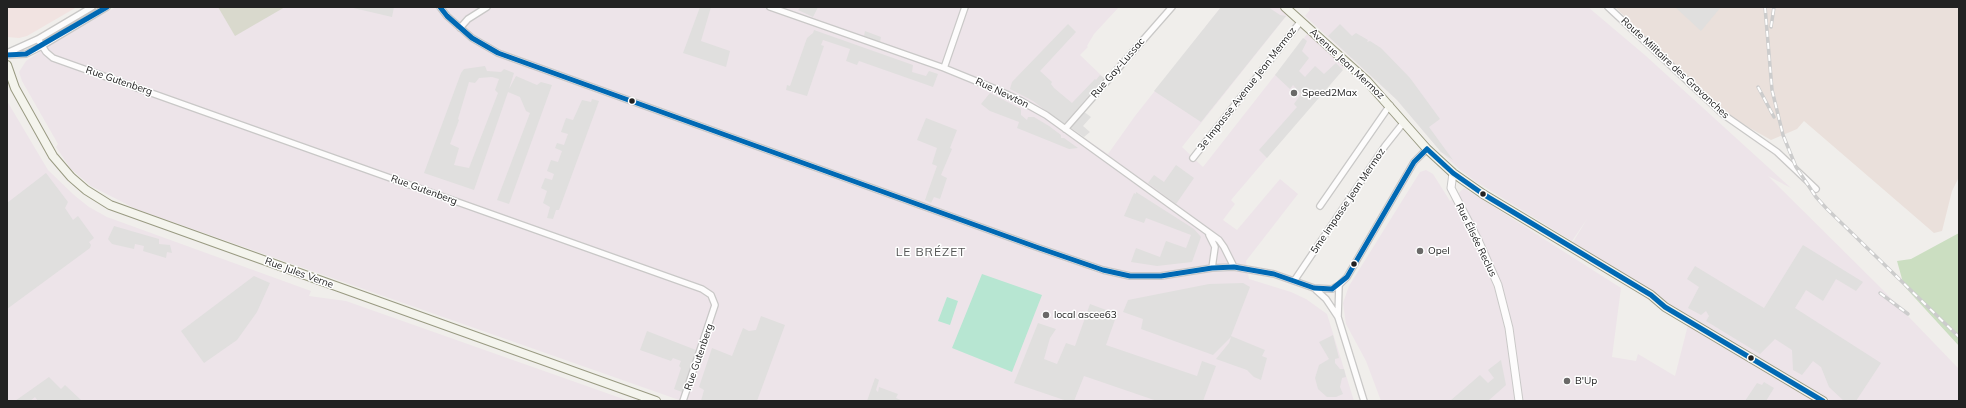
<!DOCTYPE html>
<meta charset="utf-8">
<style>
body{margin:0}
#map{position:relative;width:1966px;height:408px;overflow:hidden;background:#f0eeeb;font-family:Mulish,sans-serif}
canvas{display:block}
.frame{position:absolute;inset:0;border:8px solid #222;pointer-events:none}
</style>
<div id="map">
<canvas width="1966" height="408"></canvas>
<div class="frame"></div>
</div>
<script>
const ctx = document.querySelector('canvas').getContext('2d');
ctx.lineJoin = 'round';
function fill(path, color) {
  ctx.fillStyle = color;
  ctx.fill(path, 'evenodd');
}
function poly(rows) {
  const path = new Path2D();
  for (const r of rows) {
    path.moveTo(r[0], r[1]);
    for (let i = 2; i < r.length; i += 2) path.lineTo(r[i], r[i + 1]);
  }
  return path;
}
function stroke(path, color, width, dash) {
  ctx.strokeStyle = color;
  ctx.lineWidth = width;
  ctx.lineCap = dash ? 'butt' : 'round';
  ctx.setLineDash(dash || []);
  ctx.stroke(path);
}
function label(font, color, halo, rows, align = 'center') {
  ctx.font = font + ' Mulish,sans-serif';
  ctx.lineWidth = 3;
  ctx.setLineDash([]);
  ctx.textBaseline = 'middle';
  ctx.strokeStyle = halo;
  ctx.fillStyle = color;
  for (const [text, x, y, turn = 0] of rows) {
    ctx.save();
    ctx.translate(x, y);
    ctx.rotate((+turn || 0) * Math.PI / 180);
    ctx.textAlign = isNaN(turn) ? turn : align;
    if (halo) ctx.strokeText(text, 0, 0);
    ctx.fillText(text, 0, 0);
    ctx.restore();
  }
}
fill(poly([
 [7,7,77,7,27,36,19,38,7,37]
]), '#f1e3e1');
fill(poly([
 [116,7,1119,7,1094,34,1087,46,1088,47,1080,55,1104,78,1064,124,1108,154,1135,116,1221,7,1280,7,1288,14,1182,147,1203,167,1308,33,1345,66,1231,200,1235,204,1223,220,1237,230,1280,179,1298,194,1246,261,1249,279,1291,292,1306,299,1327,314,1354,401,682,401,136,209,91,186,71,169,56,147,58,144,22,81,19,72,26,61,59,39],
 [1308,7,1588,7,1646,56,1791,188,1768,176,1882,289,1959,369,1959,401,1381,401,1366,361,1346,324,1343,303,1349,286,1420,172,1426,170,1433,174,1450,201,1464,188,1621,288,1612,357,1636,361,1638,354,1675,376,1689,321,1570,247,1587,219,1572,241,1475,181,1459,169,1441,152,1397,100,1305,16,1310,10],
 [7,101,48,170,74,195,89,207,107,217,311,291,309,296,346,301,629,401,7,401]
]), '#ede4e9');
fill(poly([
 [1615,7,1959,7,1959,177,1952,191,1942,231,1934,233,1804,121,1797,129,1771,140,1727,115]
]), '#eae0db');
fill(poly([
 [218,7,285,7,235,36]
]), '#d9d9cd');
fill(poly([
 [1959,233,1959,346,1904,286,1897,261,1911,259]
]), '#cbdec1');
fill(poly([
 [982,274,1042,295,1012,372,952,348],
 [947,297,958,301,950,325,938,321]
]), '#b7e6d2');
fill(poly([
 [349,7,394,7,392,17],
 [700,7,711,7,701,41,730,51,726,67,683,53],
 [801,7,818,7,813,17,798,10],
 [1221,7,1268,7,1280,15,1286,16,1201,122,1154,91],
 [1675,7,1721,7,1701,31],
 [1068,24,1076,32,1040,71,1052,82,1051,84,1054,88,1072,103,1095,79,1096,80,1100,75,1104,78,1064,124,1033,101,1010,89,1012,82],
 [1340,24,1352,36,1356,33,1368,40,1367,42,1370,41,1381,48,1410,78,1440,119,1429,127,1453,160,1441,152,1397,100,1328,36],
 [814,30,913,65,912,72,926,76,929,71,938,74,933,87,859,61,857,65,846,61,850,49,823,40,821,45,824,46,807,96,786,90,787,85,790,86,807,38,813,33],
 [865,31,881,37,880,42,864,36],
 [1303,38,1307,41,1302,51,1309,58,1299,71,1305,77,1315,66,1324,74,1336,63,1343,70,1267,158,1259,150,1297,107,1294,104,1301,94,1293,85,1290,89,1275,75],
 [485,66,487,71,501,72,504,69,514,73,509,89,516,76,537,85,541,82,552,85,509,204,497,200,530,113,526,111,520,97,508,92,474,190,424,173,461,73,464,69],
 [492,77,499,79,495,90,498,93,469,168,454,165,459,148,450,144,459,120,458,119,469,82,475,83,479,78],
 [990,93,1021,109,1021,115,1027,120,1028,117,1034,117,1049,126,1061,135,1061,138,1064,138,1078,148,1069,149,1017,128,1019,122,990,111,981,104],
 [592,99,599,101,559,210,556,210,553,219,547,218,550,207,543,203,547,191,541,188,545,178,552,180,554,174,547,171,551,160,558,162,562,151,555,148,557,143,564,145,568,134,561,132,566,118,573,120,582,100,591,102],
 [1083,111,1091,117,1083,126,1090,132,1084,137,1071,128],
 [926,118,957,130,950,148,952,149,941,175,947,178,940,199,934,197,931,203,925,200,937,166,932,164,937,148,917,140],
 [1176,165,1194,178,1176,204,1148,183,1154,175,1164,182],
 [46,173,68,202,65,208,73,220,78,216,94,238,89,242,91,245,90,248,7,309,7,203],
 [1136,192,1194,229,1201,237,1192,262,1157,266,1131,262,1136,248,1160,257,1166,241,1186,248,1191,235,1146,218,1144,223,1124,216,1134,193,1136,194],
 [114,226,159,239,159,244,170,245,172,253,167,252,166,258,143,251,144,246,135,244,134,249,112,244,108,239],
 [1803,245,1863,282,1856,291,1836,279,1823,301,1806,290,1795,308,1881,363,1856,401,1844,401,1829,387,1821,367,1813,361,1802,375,1793,370,1792,350,1775,339,1760,354,1706,321,1709,316,1706,311,1701,315,1688,308,1699,287,1687,279,1695,266,1764,308],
 [254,276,270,283,257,312,237,340,204,363,181,331],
 [1243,283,1250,287,1231,336,1265,350,1262,356,1267,358,1261,380,1254,377,1247,370,1216,359,1229,343,1231,337,1213,355,1141,329,1143,319,1123,312,1128,300,1209,284],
 [1090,304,1117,314,1106,345,1197,376,1202,361,1216,366,1203,401,1157,401,1084,376,1074,401,1067,401,1014,383,1038,323,1056,329,1050,338,1044,359,1057,364,1066,343,1075,346],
 [761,316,785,325,757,401,701,401,704,390,699,387,712,348,732,356,743,328,749,331,756,330],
 [647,331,696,350,682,392,674,389,681,368,679,366,681,361,673,358,671,361,640,350],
 [1333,335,1339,358,1335,359,1335,363,1340,369,1344,369,1346,377,1342,378,1340,387,1343,394,1336,397,1327,397,1318,389,1315,378,1319,365,1329,359,1319,342],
 [1501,360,1506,385,1488,401,1450,401,1480,375,1488,383,1494,378,1488,370],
 [49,377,61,389,65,385,82,401,38,401,35,397,30,401,15,401],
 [875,378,879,380,876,390,878,392,879,387,898,394,896,398,903,401,867,401],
 [1764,382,1774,388,1766,401,1745,401,1757,383,1762,385]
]), '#e0dfde');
const minor = poly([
 [440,7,447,16,472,38,498,53,1039,248,1103,270,1130,276,1161,276,1212,268,1234,267,1274,274,1314,288,1332,289,1339,285,1347,277,1414,162,1427,149],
 [770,7,944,68,993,88,1021,101,1046,115,1219,240,1224,247,1234,267],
 [1608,7,1724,115,1777,152,1816,189],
 [460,28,468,19,487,7],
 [38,39,46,52,53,58,702,289,711,295,715,305,683,401],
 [7,53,38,39,92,7],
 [7,55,26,54,40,47,107,7],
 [944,68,965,7],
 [1065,129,1172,7],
 [1193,158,1301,21],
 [1320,206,1390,105],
 [1209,235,1215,247,1212,268],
 [1294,281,1385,146,1404,122],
 [1316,290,1326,299,1338,317,1364,401],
 [1338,317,1339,285]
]);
const tertiary = poly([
 [1453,173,1451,188,1478,240,1498,285,1509,328,1519,401]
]);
const secondary = poly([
 [1285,7,1367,81,1427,149,1453,173,1483,194,1651,295,1665,307,1823,401],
 [7,65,15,88,53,156,71,177,86,190,110,205,656,401]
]);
stroke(minor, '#c9c8c7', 8);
stroke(tertiary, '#c9c8c7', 9);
stroke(secondary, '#999a82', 10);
stroke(minor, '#fdfcfc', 5.5);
stroke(tertiary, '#fdfcfc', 7);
stroke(secondary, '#f4f4ed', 8);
const rail = poly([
 [1765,7,1772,90,1783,135,1796,167,1816,197,1827,209,1959,337],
 [1771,27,1774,7],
 [1758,87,1774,117],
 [1880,293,1908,314]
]);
stroke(rail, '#ccc', 3.5);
stroke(rail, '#fff', 2, [6]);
stroke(poly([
 [440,7,447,16,472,38,498,53,1039,248,1103,270,1130,276,1161,276,1212,268,1234,267,1274,274,1314,288,1332,289,1347,277,1414,162,1427,149],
 [7,55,26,54,107,7],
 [1427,149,1453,173,1483,194,1651,295,1665,307,1823,401]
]), '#0069b4', 5);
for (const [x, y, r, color] of [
 [1294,93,4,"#6a6968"],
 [632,101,3.5,"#222"],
 [1483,194,3.5,"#222"],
 [1420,251,4,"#6a6968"],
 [1354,264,3.5,"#222"],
 [1046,315,4,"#6a6968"],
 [1751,358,3.5,"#222"],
 [1567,381,4,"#6a6968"]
]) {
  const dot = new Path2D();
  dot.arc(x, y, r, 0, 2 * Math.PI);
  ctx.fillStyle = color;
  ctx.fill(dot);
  stroke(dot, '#fff', 1.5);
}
label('10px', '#222', '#fff', [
 ["Avenue Jean Mermoz",1347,64,43],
 ["Rue Gay-Lussac",1118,68,-49],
 ["Route Militaire des Gravanches",1675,68,43],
 ["Rue Gutenberg",119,81,19],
 ["3e Impasse Avenue Jean Mermoz",1247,89,-52],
 ["Rue Newton",1002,93,25],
 ["Rue Gutenberg",424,190,20],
 ["5me Impasse Jean Mermoz",1348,201,-56],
 ["Rue Élisée Reclus",1476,240,64],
 ["Rue Jules Verne",299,273,20],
 ["Rue Gutenberg",699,357,-71]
]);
label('10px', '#222', '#fff', [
 ["Speed2Max",1302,93],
 ["Opel",1428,251],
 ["local ascee63",1054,315],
 ["B'Up",1575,381]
], 'left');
ctx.letterSpacing = '1px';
label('12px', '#555', '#fff', [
 ["LE BRÉZET",931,252]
]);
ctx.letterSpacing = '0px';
</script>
